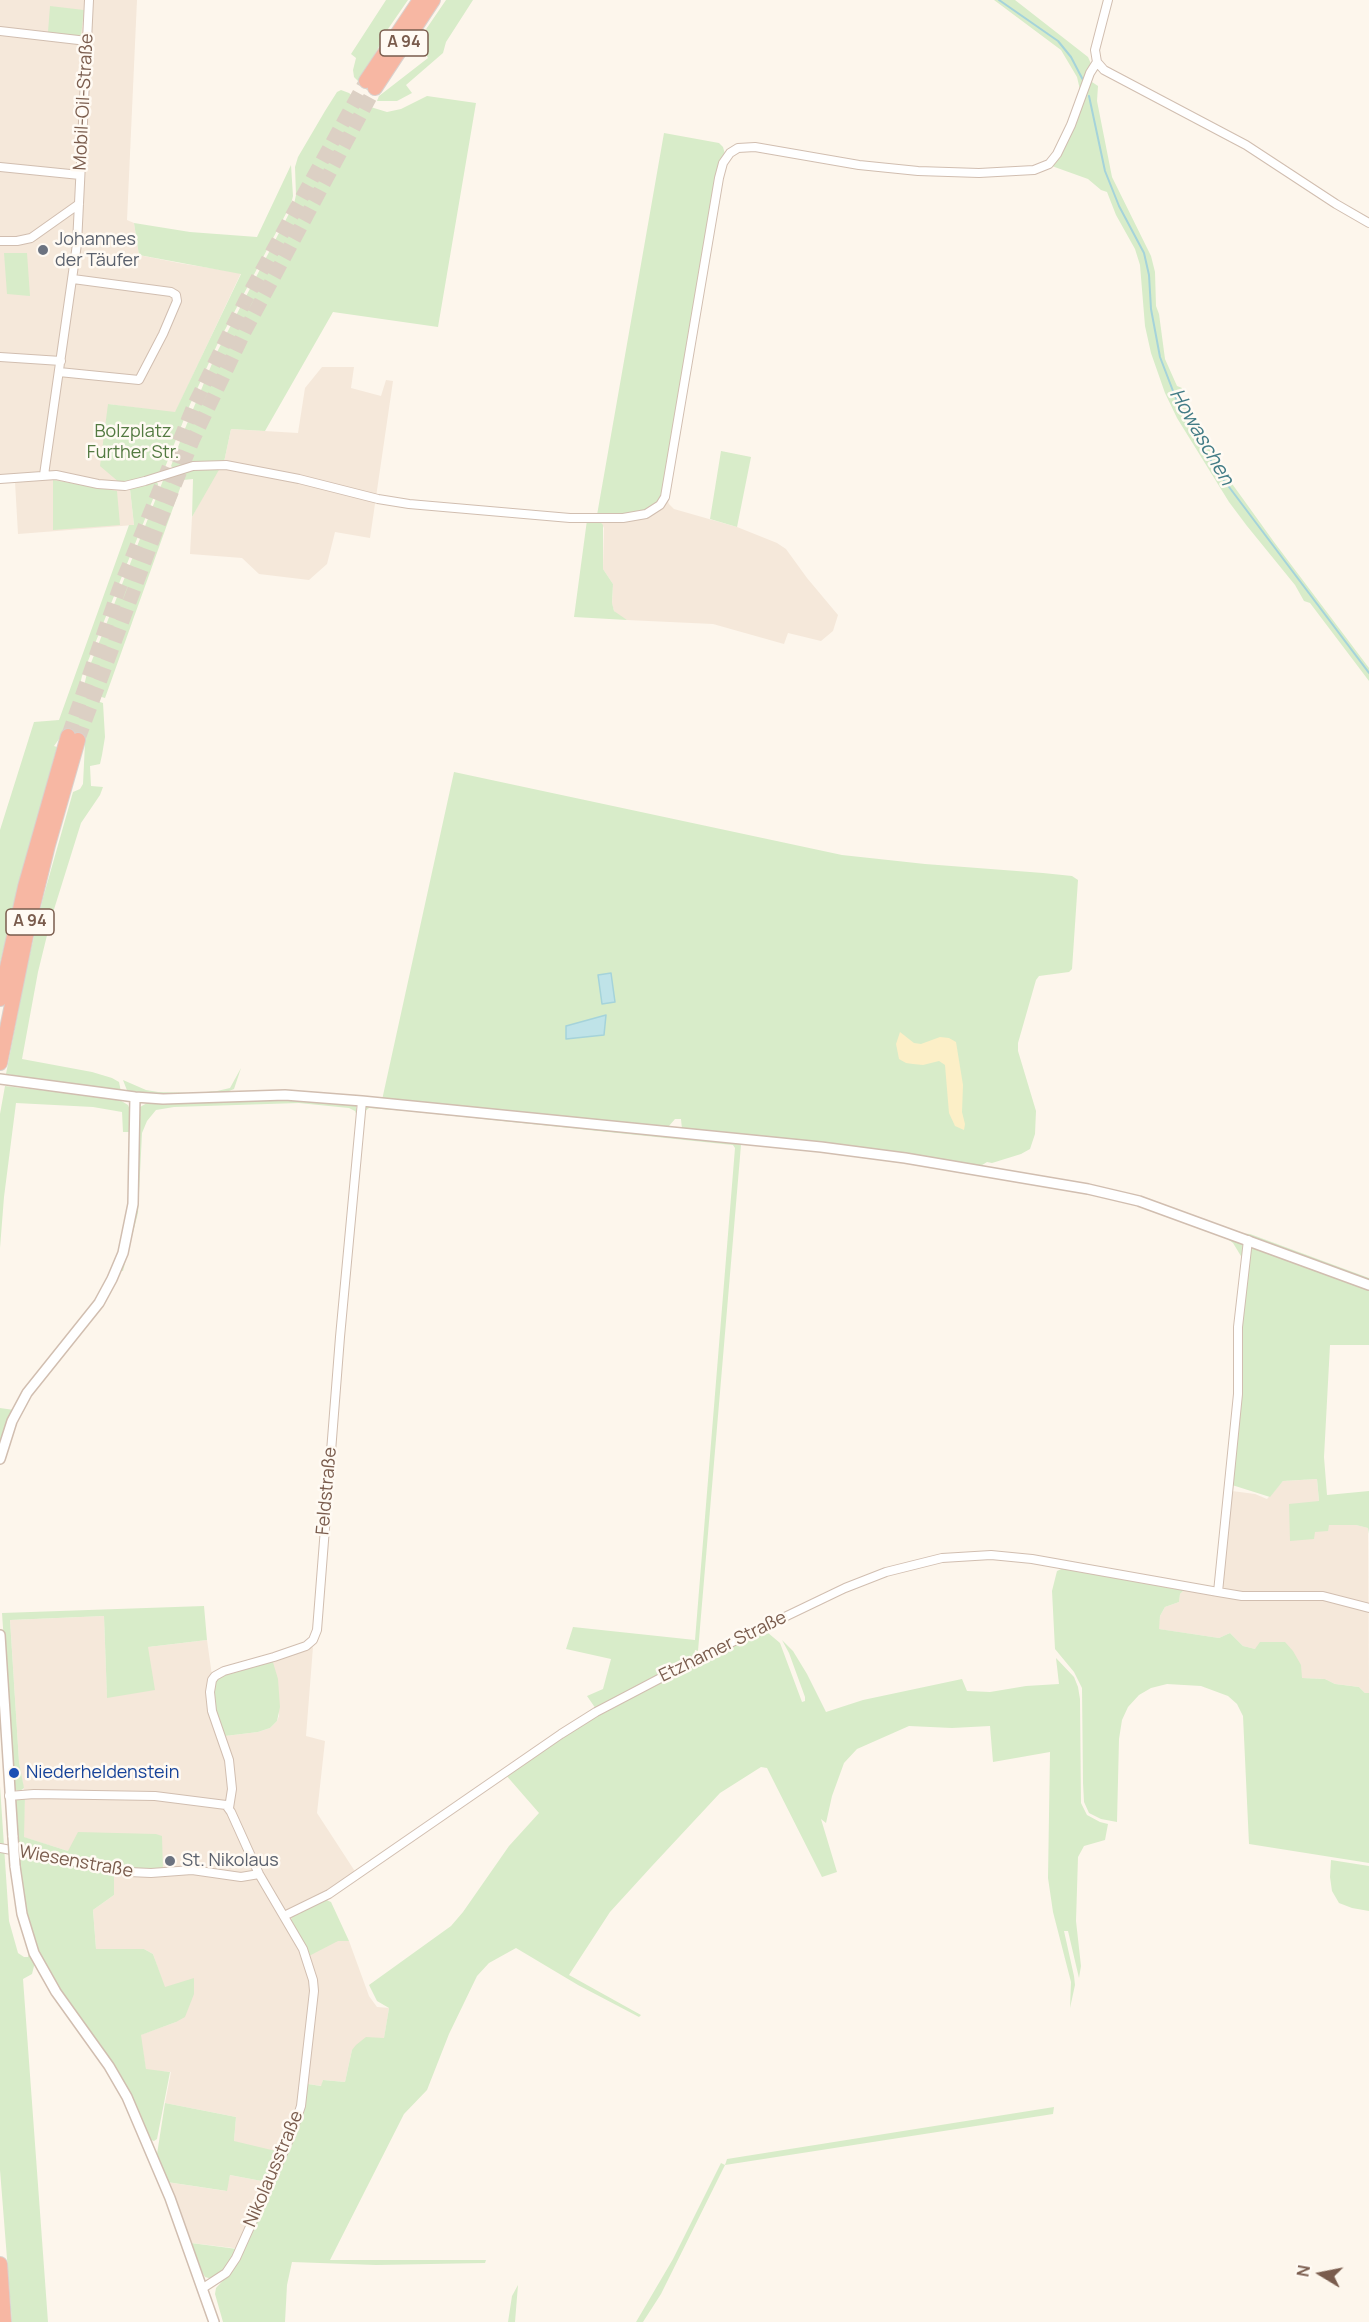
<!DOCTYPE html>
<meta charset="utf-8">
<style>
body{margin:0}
#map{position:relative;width:1369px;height:2322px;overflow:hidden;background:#fdf6ec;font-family:Manrope,sans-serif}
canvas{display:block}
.north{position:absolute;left:1291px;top:2244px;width:60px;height:60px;-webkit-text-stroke:4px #fffaf3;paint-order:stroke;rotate:280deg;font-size:16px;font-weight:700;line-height:24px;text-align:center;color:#7a5c4d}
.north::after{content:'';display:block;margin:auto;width:21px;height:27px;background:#7a5c4d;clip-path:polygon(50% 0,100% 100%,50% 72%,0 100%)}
</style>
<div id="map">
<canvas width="1369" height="2322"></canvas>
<div class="north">N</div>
</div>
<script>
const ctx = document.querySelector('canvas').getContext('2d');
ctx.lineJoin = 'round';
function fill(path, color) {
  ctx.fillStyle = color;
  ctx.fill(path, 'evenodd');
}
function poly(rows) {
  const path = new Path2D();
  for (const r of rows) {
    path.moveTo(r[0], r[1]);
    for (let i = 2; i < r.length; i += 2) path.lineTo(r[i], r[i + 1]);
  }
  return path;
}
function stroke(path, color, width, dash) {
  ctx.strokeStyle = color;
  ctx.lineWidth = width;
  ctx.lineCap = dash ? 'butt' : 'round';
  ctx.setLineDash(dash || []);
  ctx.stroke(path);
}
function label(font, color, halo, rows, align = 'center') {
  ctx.font = font + ' Manrope,sans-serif';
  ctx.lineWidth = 5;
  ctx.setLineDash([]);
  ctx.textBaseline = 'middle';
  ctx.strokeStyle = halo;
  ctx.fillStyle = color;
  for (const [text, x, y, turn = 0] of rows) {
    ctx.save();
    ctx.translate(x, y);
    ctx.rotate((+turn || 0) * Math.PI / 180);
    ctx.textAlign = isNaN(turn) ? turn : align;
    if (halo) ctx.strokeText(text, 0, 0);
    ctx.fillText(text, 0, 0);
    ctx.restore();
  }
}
fill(poly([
 [0,0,137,0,127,220,134,223,139,255,179,263,241,273,175,413,108,404,120,483,130,489,134,525,18,534,15,482,0,483],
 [322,367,354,367,351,388,381,396,386,380,393,381,370,538,335,532,327,564,309,580,259,574,242,558,190,554,192,517,211,480,224,462,231,429,298,433,305,388],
 [667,499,669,504,674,509,737,527,777,543,786,549,807,578,838,615,833,631,821,641,788,633,784,644,713,624,627,620,620,617,614,611,612,604,613,584,603,569,604,528,600,520],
 [1317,1479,1319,1501,1315,1532,1329,1525,1356,1525,1368,1528,1369,1693,1365,1693,1359,1687,1335,1684,1325,1679,1302,1678,1255,1649,1243,1646,1230,1633,1219,1638,1158,1629,1160,1616,1165,1607,1179,1602,1180,1594,1187,1587,1219,1596,1232,1491,1255,1494,1267,1499,1283,1481],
 [104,1616,107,1697,148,1647,207,1640,213,1683,225,1736,258,1732,270,1728,277,1721,279,1716,272,1659,313,1647,306,1736,325,1741,317,1813,358,1876,315,1903,338,1941,349,1941,369,1996,377,2007,389,2008,384,2039,352,2050,345,2082,323,2080,322,2086,308,2084,305,2105,297,2129,242,2249,191,2243,167,2182,226,2191,230,2175,267,2182,234,2141,236,2117,165,2103,171,2072,146,2070,140,2035,176,2022,153,1954,144,1949,96,1949,93,1910,114,1895,114,1874,118,1874,68,1851,23,1837,25,1797,19,1762,10,1620]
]), '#f5e8da');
fill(poly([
 [386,0,408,0,388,29,360,83,354,77,353,70,356,58,351,54],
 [446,0,473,0,446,42,443,53,406,85,412,93,397,101,377,101,379,96,428,58,418,41],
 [994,0,1015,0,1088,57,1092,66,1081,94,1077,77,1061,50],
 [50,6,84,10,81,36,48,32],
 [1092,82,1098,86,1097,101,1112,177,1151,256,1155,272,1156,306,1159,314,1165,359,1177,386,1182,388,1181,398,1220,467,1274,542,1369,668,1369,681,1310,603,1304,601,1295,585,1247,526,1229,502,1177,418,1165,393,1151,353,1145,326,1140,265,1135,249,1116,215,1107,192,1101,190,1088,179,1049,165,1089,84],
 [341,90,349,93,364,105,387,112,401,109,427,96,476,103,438,327,333,312,265,431,231,429,224,462,200,462,173,468,171,466,184,431,216,354,294,204,296,195,295,167,298,157,325,111,337,92],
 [664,133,719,143,723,147,725,154,663,494,658,505,635,515,597,515],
 [291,165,293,196,291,204,217,345,188,409,164,470,145,478,120,483,100,466,108,404,175,412,241,274,139,255,134,223,190,232,257,237],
 [4,253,27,253,30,296,7,294],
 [721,451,751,457,737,527,710,519],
 [220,468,192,517,193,479,183,480,105,698,88,693,84,686,87,673,164,478,190,471],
 [53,480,117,491,120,525,53,530],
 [156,481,158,484,157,489,82,676,80,685,82,693,88,698,103,703,105,737,102,755,100,764,90,766,91,786,103,787,100,795,81,823,51,919,38,972,22,1059,92,1072,112,1078,119,1082,121,1092,6,1074,26,971,43,898,73,792,80,789,83,784,85,743,62,735,54,746,57,747,21,877,0,963,0,830,34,722,59,720,129,525,134,525,130,489],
 [587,520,599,520,603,525,603,569,613,584,612,603,614,611,627,620,574,617],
 [454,772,842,855,925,864,1043,873,1072,876,1078,880,1072,969,1069,972,1039,976,1036,980,1018,1043,1018,1051,1036,1111,1035,1134,1030,1149,1021,1154,992,1163,987,1162,979,1167,687,1131,682,1129,681,1119,675,1119,669,1126,664,1128,382,1100],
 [241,1068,234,1089,222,1094,153,1095,128,1093,123,1080,146,1090,158,1092,196,1093,217,1091,230,1088],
 [5,1086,118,1099,128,1105,131,1112,132,1132,123,1132,122,1112,93,1107,16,1103,4,1197,0,1248,0,1114],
 [292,1099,352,1104,356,1106,357,1116,355,1111,349,1108,299,1103,174,1107,156,1110,147,1121,142,1133,138,1213,123,1271,120,1271,127,1251,137,1201,138,1112,140,1107,147,1103],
 [369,1105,733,1142,741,1145,698,1651,695,1650,694,1657,596,1709,587,1696,603,1689,611,1659,566,1649,573,1627,695,1640,735,1148,733,1145,406,1111,369,1108,363,1113,363,1108],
 [1218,1232,1250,1234,1369,1278,1369,1345,1330,1345,1324,1457,1327,1495,1369,1491,1369,1534,1368,1528,1356,1525,1329,1525,1328,1531,1315,1532,1314,1539,1290,1541,1289,1504,1319,1501,1317,1479,1283,1481,1270,1497,1232,1485,1244,1261,1233,1243],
 [0,1408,14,1410,0,1449],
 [1068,1566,1187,1587,1180,1594,1179,1602,1165,1607,1160,1616,1159,1629,1219,1638,1230,1633,1243,1646,1255,1649,1260,1642,1285,1642,1293,1651,1301,1665,1302,1678,1325,1679,1335,1684,1359,1687,1365,1693,1369,1693,1369,1863,1249,1844,1243,1716,1237,1704,1228,1696,1201,1686,1167,1684,1151,1688,1139,1695,1128,1707,1122,1720,1119,1739,1117,1822,1101,1819,1089,1813,1084,1802,1083,1783,1082,1688,1074,1672,1055,1649,1052,1591,1057,1571],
 [204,1606,207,1640,148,1647,155,1690,107,1698,104,1616,10,1620,19,1762,24,1788,20,1791,14,1790,2,1613],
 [761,1631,767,1632,780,1643,802,1702,805,1701,805,1697,789,1653,782,1640,793,1651,807,1674,826,1712,863,1700,962,1679,967,1691,990,1692,1026,1686,1059,1684,1056,1658,1074,1677,1078,1687,1080,1699,1081,1803,1087,1815,1100,1822,1108,1824,1105,1840,1084,1846,1078,1857,1076,1921,1081,1966,1079,1978,1068,1931,1064,1931,1074,1976,1075,1985,1070,2008,1071,1982,1053,1912,1048,1878,1050,1752,993,1762,990,1726,952,1728,909,1726,857,1749,844,1763,832,1796,826,1823,821,1819,837,1872,822,1877,767,1768,761,1767,720,1793,652,1866,610,1912,569,1975,641,2015,639,2017,578,1985,516,1948,489,1963,477,1976,449,2034,427,2090,404,2114,330,2260,486,2260,485,2263,376,2265,292,2262,287,2285,285,2322,223,2322,215,2294,216,2288,229,2274,297,2129,305,2105,308,2084,321,2086,323,2080,345,2082,352,2050,356,2045,366,2037,384,2038,389,2008,377,2001,369,1985,451,1926,463,1912,509,1846,539,1813,505,1774,550,1743,623,1699],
 [272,1659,278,1679,280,1707,277,1721,270,1728,258,1732,225,1736,213,1707,213,1683,218,1676],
 [0,1786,9,1921,18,1953,24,1957,28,1957,29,1953,35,1962,32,1974,23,1979,48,2322,12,2322,0,2170],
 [25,1797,24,1837,68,1851,78,1832,156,1834,162,1836,163,1871,149,1872,51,1861,114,1874,114,1895,93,1910,96,1949,144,1949,153,1954,165,1987,194,1978,194,1994,185,2017,176,2022,141,2035,146,2069,170,2072,157,2139,154,2141,149,2139,112,2063,44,1967,33,1942,23,1904,14,1803,18,1799],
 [1331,1860,1369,1866,1369,1911,1352,1908,1339,1903,1332,1891,1330,1877],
 [324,1899,331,1902,349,1941,338,1941,309,1956,291,1921,292,1916],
 [165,2103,236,2117,234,2141,280,2152,267,2182,230,2175,227,2191,167,2182,157,2154],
 [1054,2107,1053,2114,725,2165,661,2294,643,2322,636,2322,673,2259,721,2163,725,2165,727,2159],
 [191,2243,237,2249,228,2266,212,2279,205,2277,201,2270],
 [518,2285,515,2322,508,2322,512,2296]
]), '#d8ecc9');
fill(poly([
 [900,1032,914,1043,921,1044,940,1037,949,1038,956,1042,963,1085,962,1112,965,1124,964,1130,955,1126,949,1113,945,1065,939,1061,923,1065,913,1064,906,1063,899,1059,896,1044]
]), '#fcefc7');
const water = poly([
 [611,973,615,1002,602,1004,598,975,611,973],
 [606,1015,604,1035,566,1039,566,1026,606,1015]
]);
fill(water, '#bfe3e8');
stroke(water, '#a5d3da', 1.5);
stroke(poly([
 [999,0,1058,41,1071,57,1083,80],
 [1089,96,1105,171,1119,206,1144,253,1149,275,1151,309,1160,357,1178,404,1217,471,1369,673]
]), '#a5d3da', 2);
stroke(poly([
 [68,736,119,589,194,405,245,301,366,81],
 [78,740,158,526,193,440,245,331,375,88]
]), '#dcd0c4', 14, [14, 7]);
const minor = poly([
 [1108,0,1095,50,1097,62,1104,70,1246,145,1336,204,1369,223],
 [0,31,87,41],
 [0,167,80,175],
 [0,241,17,241,31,238,79,204],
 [0,357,61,361],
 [59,372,139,380,163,334,177,301,176,295,171,292,73,279],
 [44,475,77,244,89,0],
 [0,479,56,475,98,484,125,486,145,481,193,466,226,465,299,479,378,499,409,504,570,518,623,518,646,514,660,505,665,497,719,178,723,163,730,153,738,148,755,147,859,165,918,171,979,173,1034,170,1049,164,1057,154,1071,125,1090,73,1097,62],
 [1248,1240,1238,1327,1238,1394,1218,1592,1242,1596,1323,1596,1369,1608],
 [9,1796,34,1794,155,1796,226,1805,231,1812,259,1874,303,1949,313,1980,314,1991,301,2106,292,2133,236,2258,226,2273,203,2288],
 [229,1808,232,1789,229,1760,212,1711,210,1692,212,1680,215,1676,224,1671,274,1657,306,1646,313,1640,317,1630,340,1337,362,1101],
 [0,1848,129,1872,151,1873,192,1870,241,1877,259,1874],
 [284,1916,329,1894,561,1734,596,1712,695,1660,845,1588,886,1572,942,1558,991,1555,1032,1559,1218,1592]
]);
const tertiary = poly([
 [0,1079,135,1097,163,1099,285,1095,362,1101,821,1147,905,1158,1088,1189,1139,1201,1369,1285],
 [0,1459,12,1421,27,1393,99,1303,112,1279,123,1253,133,1204,135,1097],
 [0,1635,13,1837],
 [15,1866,22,1914,34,1953,56,1992,109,2066,127,2097,170,2198,214,2322]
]);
const motorway = poly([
 [366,81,420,0],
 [375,88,433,0],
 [0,999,25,887,68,736],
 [0,1063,28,926,48,845,78,740],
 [0,2264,4,2322]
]);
stroke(minor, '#d1beb0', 10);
stroke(tertiary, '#d1beb0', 12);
stroke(motorway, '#dad1cd', 16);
stroke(minor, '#fff', 8);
stroke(tertiary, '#fff', 9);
stroke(motorway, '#f7b7a3', 14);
const tertiaryBridge = poly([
 [13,1837,15,1866]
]);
stroke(tertiaryBridge, '#d1beb0', 12, []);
stroke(tertiaryBridge, '#fff', 9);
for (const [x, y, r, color] of [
 [43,250,6,"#6b7280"],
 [14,1773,6,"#1a4fb4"],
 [170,1861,6,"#6b7280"]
]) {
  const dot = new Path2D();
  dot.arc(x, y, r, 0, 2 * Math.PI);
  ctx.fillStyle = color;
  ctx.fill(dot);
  stroke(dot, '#fffaf3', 2);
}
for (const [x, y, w] of [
 [404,43,48],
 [30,922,48]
]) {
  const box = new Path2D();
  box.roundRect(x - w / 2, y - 13, w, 26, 4.5);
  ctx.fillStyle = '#fffaf3';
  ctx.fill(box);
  stroke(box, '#7a5c4d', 1.5);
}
label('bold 16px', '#7a5c4d', null, [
 ["A 94",404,43],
 ["A 94",30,922]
]);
label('18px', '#7a5c4d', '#fffaf3', [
 ["Mobil-Oil-Straße",84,102,-87],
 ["Feldstraße",327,1491,-85],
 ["Etzhamer Straße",723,1647,-26],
 ["Wiesenstraße",76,1862,10],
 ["Nikolausstraße",274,2169,-67]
]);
label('18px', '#5b616d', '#fffaf3', [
 ["Johannes",55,240],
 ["der Täufer",55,261],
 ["St. Nikolaus",182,1861]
], 'left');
label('18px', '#537a41', '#fffaf3', [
 ["Bolzplatz",133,432],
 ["Further Str.",133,453]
]);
label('18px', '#164399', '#fffaf3', [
 ["Niederheldenstein",26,1773]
], 'left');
label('italic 20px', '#437c86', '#fffaf3', [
 ["Howaschen",1201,437,60]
]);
</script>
